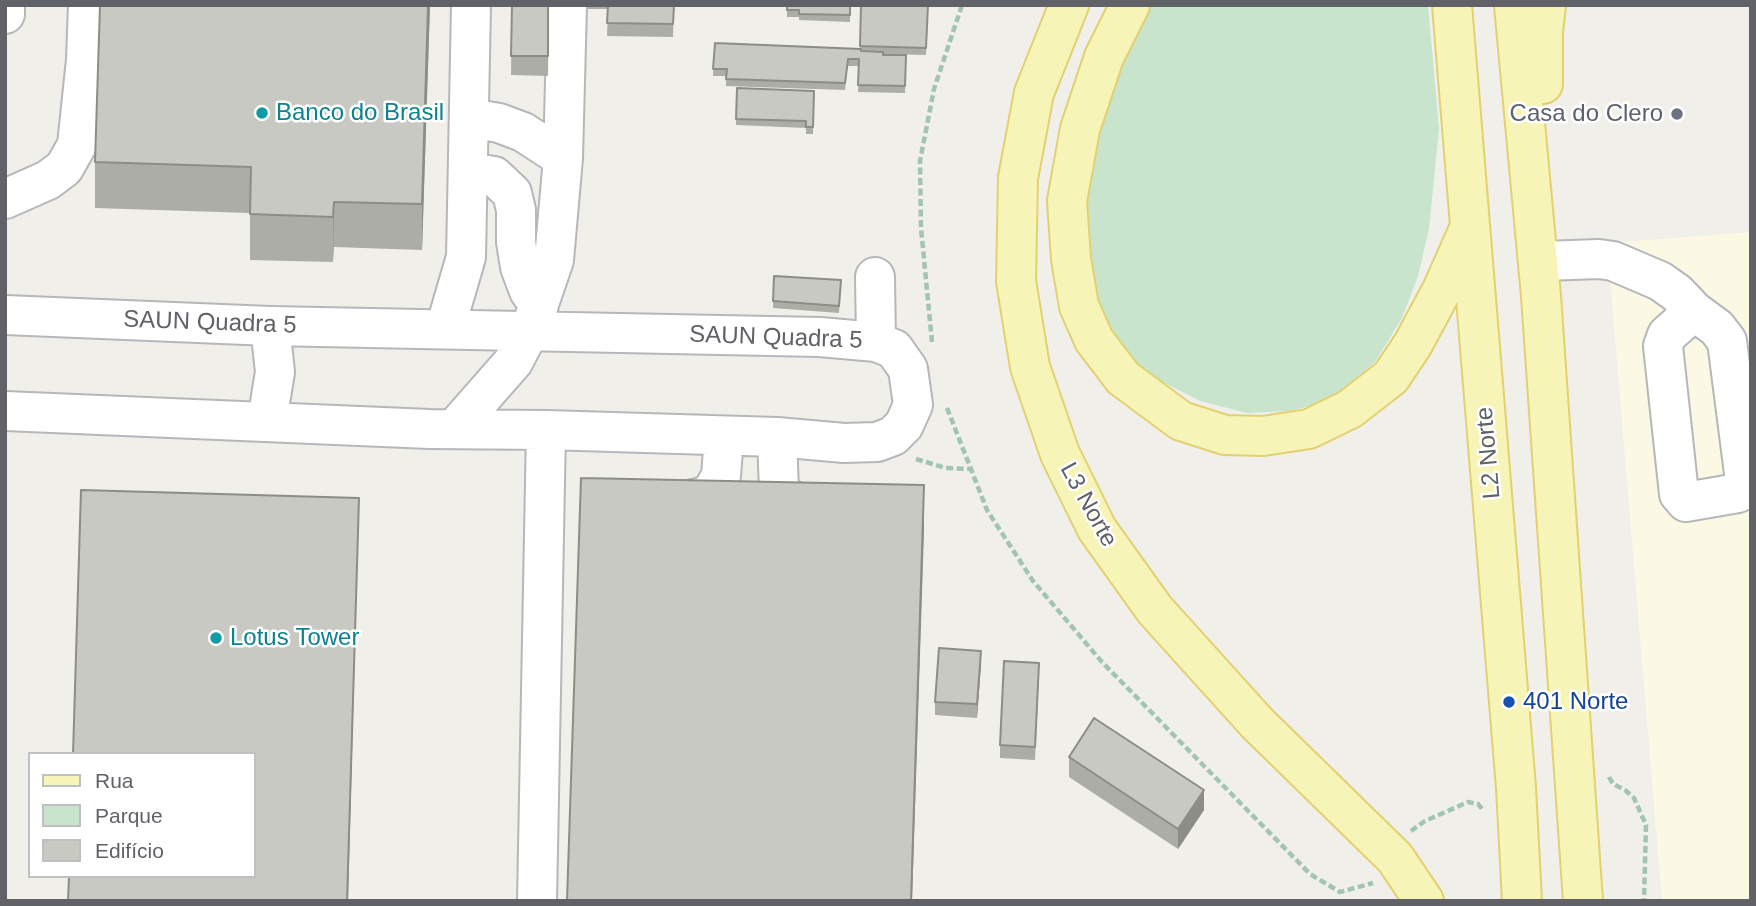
<!DOCTYPE html>
<meta charset="utf-8">
<style>
body{margin:0}
#map{position:relative;width:1756px;height:906px;overflow:hidden;background:#f0efe9;font-family:Arial,sans-serif}
canvas{display:block}
.frame{position:absolute;inset:0;border:7px solid #606267;pointer-events:none}
.legend{position:absolute;left:28px;top:752px;width:228px;height:126px;box-sizing:border-box;background:#fff;border:2px solid #bfc0c2;margin:0;padding:9px 12px;list-style:none;font-size:21px;color:#606267}
.legend li{display:flex;align-items:center;gap:14px;height:35px}
.legend b{width:35px;border:2px solid #bfc0c2}
</style>
<div id="map">
<canvas width="1756" height="906"></canvas>
<div class="frame"></div>
<ul class="legend">
<li><b style="height:9px;background:#f6f5b7"></b>Rua</li>
<li><b style="height:19px;background:#c9e4cc"></b>Parque</li>
<li><b style="height:19px;background:#c9c9c3"></b>Edifício</li>
</ul>
</div>
<script>
const ctx = document.querySelector('canvas').getContext('2d');
ctx.lineJoin = 'round';
function fill(path, color) {
  ctx.fillStyle = color;
  ctx.fill(path, 'evenodd');
}
function poly(rows) {
  const path = new Path2D();
  for (const r of rows) {
    path.moveTo(r[0], r[1]);
    for (let i = 2; i < r.length; i += 2) path.lineTo(r[i], r[i + 1]);
  }
  return path;
}
function stroke(path, color, width, dash) {
  ctx.strokeStyle = color;
  ctx.lineWidth = width;
  ctx.lineCap = dash ? 'butt' : 'round';
  ctx.setLineDash(dash || []);
  ctx.stroke(path);
}
function label(font, color, halo, rows, align = 'center') {
  ctx.font = font + ' Arial,sans-serif';
  ctx.lineWidth = 5;
  ctx.setLineDash([]);
  ctx.textBaseline = 'middle';
  ctx.strokeStyle = halo;
  ctx.fillStyle = color;
  for (const [text, x, y, turn = 0] of rows) {
    ctx.save();
    ctx.translate(x, y);
    ctx.rotate((+turn || 0) * Math.PI / 180);
    ctx.textAlign = isNaN(turn) ? turn : align;
    if (halo) ctx.strokeText(text, 0, 0);
    ctx.fillText(text, 0, 0);
    ctx.restore();
  }
}
fill(poly([
 [1751,232,1751,901,1662,901,1607,243]
]), '#fbf8e3');
fill(poly([
 [1139,5,1428,5,1439,129,1429,229,1418,276,1402,318,1375,362,1342,390,1317,404,1290,411,1247,413,1200,401,1151,376,1127,354,1105,327,1094,303,1081,176]
]), '#c9e4cc');
const minor = poly([
 [5,14,5,5],
 [469,118,499,123,523,132,563,158],
 [468,172,494,176,512,193,516,210,516,242,520,267,529,291,539,305],
 [5,199,48,180,64,168,77,145,86,60,88,5],
 [1544,261,1599,259,1613,261,1660,281,1677,293,1694,311,1717,328,1727,341,1745,481,1738,493,1686,502,1679,494,1663,346,1667,335,1694,311],
 [875,277,876,342],
 [5,315,270,326,820,337,876,342,894,349,908,369,913,405,904,425,893,436,877,442,844,443,777,437,546,430,430,429,5,411],
 [445,329,466,257,471,5],
 [267,421,275,372,270,326],
 [455,428,513,362,530,330,554,260,563,158,567,5],
 [777,437,779,492,796,503,817,508],
 [673,504,710,495,721,476,724,436],
 [537,901,546,430]
]);
const major = poly([
 [1069,5,1034,93,1018,178,1016,281,1030,367,1060,454,1097,529,1155,610,1257,723,1395,858,1424,901],
 [1130,5,1104,57,1080,129,1067,201,1071,259,1079,306,1094,340,1123,378,1181,421,1225,435,1263,436,1309,429,1350,409,1391,377,1413,344,1442,290,1469,229],
 [1452,5,1516,788,1522,901],
 [1514,5,1541,296,1583,901],
 [1543,84,1543,32,1546,5]
]);
stroke(minor, '#b5b7bb', 42);
stroke(major, '#e2d170', 42);
stroke(poly([
 [932,342,921,228,920,161,934,89,962,5],
 [947,408,987,510,1033,581,1102,662,1310,874,1340,892,1373,883],
 [916,459,946,468,971,469],
 [1609,777,1613,784,1625,790,1634,798,1646,825,1644,901],
 [1411,831,1425,821,1468,802,1478,804,1483,810]
]), '#a2c4b1', 4.5, [7, 3.5]);
stroke(minor, '#fff', 38);
stroke(major, '#f6f5b7', 38);
fill(poly([
 [430,5,422,250,334,247,333,262,250,260,250,213,95,208,95,162],
 [512,5,549,5,548,76,511,75],
 [588,5,674,5,673,37,607,36,608,9,588,9],
 [787,5,850,5,850,22,799,20,799,17,787,17],
 [861,5,928,5,926,55,883,54,883,55,906,55,905,93,858,92,859,66,848,66,845,90,726,86,726,76,713,76,715,43,860,49],
 [814,91,813,134,806,134,806,128,736,125,736,119],
 [774,276,841,280,839,313,773,308],
 [981,664,977,718,935,715,935,702],
 [1039,676,1035,760,1000,758,1000,745],
 [1069,757,1204,810,1178,849,1069,777]
]), '#adada8');
fill(poly([
 [428,5,430,5,422,250,422,204],
 [334,202,333,262,333,217],
 [924,485,924,531,912,901,911,901],
 [359,498,348,901,347,901],
 [981,651,981,664,977,718,977,704],
 [1204,790,1204,810,1178,849,1178,829]
]), '#8d8d88');
const building = poly([
 [100,5,428,5,422,204,334,202,333,217,250,214,251,167,95,162,100,5],
 [512,5,548,5,548,56,511,56,512,5],
 [608,5,674,5,673,24,607,23,608,5],
 [787,5,850,5,850,15,799,14,799,10,787,10,787,5],
 [861,5,928,5,926,48,860,46,861,5],
 [715,43,861,49,861,51,883,52,883,55,906,55,905,86,858,85,859,59,848,59,845,83,726,79,727,69,713,69,715,43],
 [737,88,814,91,813,127,806,127,806,121,736,119,737,88],
 [774,276,841,280,839,306,773,301,774,276],
 [581,478,924,485,911,901,567,901,581,478],
 [81,490,359,498,347,901,68,901,69,876,254,876,254,754,73,754,81,490],
 [939,648,981,651,977,704,935,702,939,648],
 [1004,661,1039,663,1035,747,1000,745,1004,661],
 [1094,718,1204,790,1178,829,1069,757,1094,718]
]);
fill(building, '#c9c9c3');
stroke(building, '#8d8d88', 2);
for (const [x, y, r, color] of [
 [262,113,7,"#0f9aa8"],
 [1677,114,7,"#6b7280"],
 [216,638,7,"#0f9aa8"],
 [1509,702,7,"#1a4fb4"]
]) {
  const dot = new Path2D();
  dot.arc(x, y, r, 0, 2 * Math.PI);
  ctx.fillStyle = color;
  ctx.fill(dot);
  stroke(dot, '#fff', 2.5);
}
label('24px', '#0d838f', '#fff', [
 ["Banco do Brasil",276,113],
 ["Lotus Tower",230,638]
], 'left');
label('24px', '#5b616d', '#fff', [
 ["Casa do Clero",1663,114]
], 'right');
label('24px', '#606267', '#fff', [
 ["SAUN Quadra 5",210,323,2],
 ["SAUN Quadra 5",776,338,2],
 ["L2 Norte",1489,453,-95],
 ["L3 Norte",1088,505,61]
]);
label('24px', '#164399', '#fff', [
 ["401 Norte",1523,702]
], 'left');
</script>
